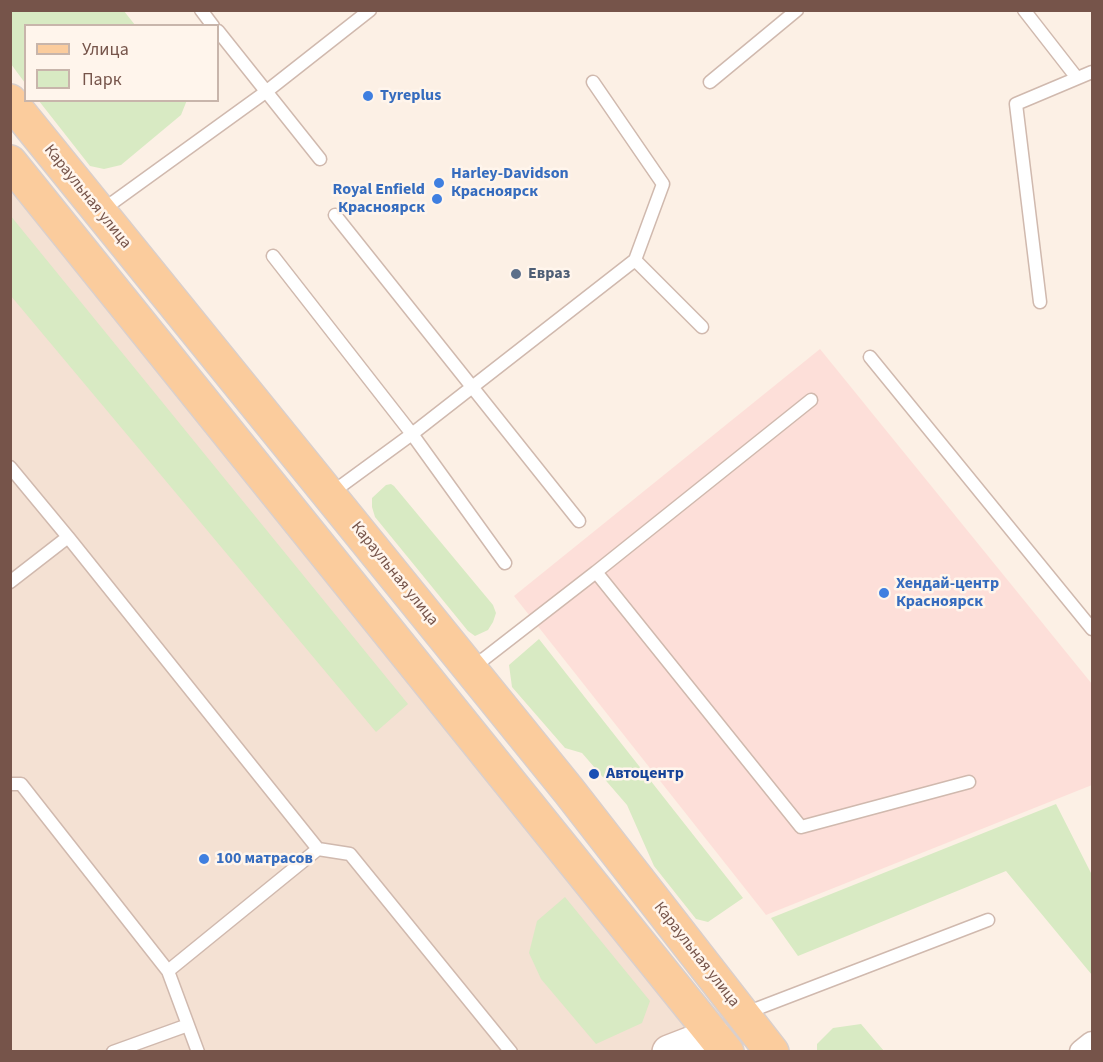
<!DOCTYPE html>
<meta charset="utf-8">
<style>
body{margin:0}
#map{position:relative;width:1103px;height:1062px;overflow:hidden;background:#fcf0e5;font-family:"Source Sans 3",sans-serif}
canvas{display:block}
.frame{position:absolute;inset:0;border:12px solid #76544a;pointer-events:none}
.legend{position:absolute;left:24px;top:24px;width:195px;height:78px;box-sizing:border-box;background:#fff5ec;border:2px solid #c8b5ab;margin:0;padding:8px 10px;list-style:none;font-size:18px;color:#76544a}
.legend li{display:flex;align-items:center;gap:12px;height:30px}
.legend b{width:30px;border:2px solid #c8b5ab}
</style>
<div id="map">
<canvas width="1103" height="1062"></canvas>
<div class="frame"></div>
<ul class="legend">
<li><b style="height:8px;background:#fbcc9d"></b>Улица</li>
<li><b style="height:16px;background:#d8eac3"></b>Парк</li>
</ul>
</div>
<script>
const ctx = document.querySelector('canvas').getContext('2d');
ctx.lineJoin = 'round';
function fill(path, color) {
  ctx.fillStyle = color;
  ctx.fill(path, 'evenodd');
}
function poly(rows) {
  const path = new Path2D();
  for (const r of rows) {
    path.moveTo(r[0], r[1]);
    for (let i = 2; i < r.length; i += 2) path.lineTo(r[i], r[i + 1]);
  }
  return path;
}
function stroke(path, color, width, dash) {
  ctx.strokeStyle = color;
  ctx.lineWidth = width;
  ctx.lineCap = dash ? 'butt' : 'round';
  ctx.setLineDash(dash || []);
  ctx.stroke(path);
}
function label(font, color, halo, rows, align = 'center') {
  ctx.font = font + ' "Source Sans 3",sans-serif';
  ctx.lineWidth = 5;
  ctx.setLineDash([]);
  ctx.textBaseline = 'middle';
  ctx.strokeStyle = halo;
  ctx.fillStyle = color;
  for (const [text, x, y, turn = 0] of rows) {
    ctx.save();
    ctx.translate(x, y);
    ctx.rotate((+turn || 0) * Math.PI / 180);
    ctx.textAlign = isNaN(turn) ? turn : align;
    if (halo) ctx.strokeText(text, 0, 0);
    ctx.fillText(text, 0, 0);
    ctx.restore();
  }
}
fill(poly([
 [10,162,727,1051,11,1051]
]), '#f4e1d3');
fill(poly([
 [820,349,1092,684,1092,785,766,915,514,596]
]), '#fddfd9');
fill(poly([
 [11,10,124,11,135,25,26,26,25,83,11,64],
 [187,100,181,115,121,165,104,169,90,166,39,101],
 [10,215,408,704,376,732,11,296],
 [391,484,394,486,493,605,496,613,493,622,488,630,475,636,468,631,375,517,372,507,372,498,386,485],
 [539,639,743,898,708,922,696,919,654,866,627,805,582,753,565,748,512,687,509,665],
 [1056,804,1092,875,1092,975,1006,871,798,956,771,918],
 [565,897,650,1001,642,1023,596,1044,541,979,529,953,537,921],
 [861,1024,884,1051,817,1051,817,1044,833,1028]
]), '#d8eac3');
const service = poly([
 [201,10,213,26],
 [1024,10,1077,78],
 [218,31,320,159],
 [710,82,797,10],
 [101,211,267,91,370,10],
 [335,215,579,521],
 [273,256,412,434,505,563],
 [635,260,702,327],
 [1040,302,1016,104,1092,72],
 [870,357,1092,629],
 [10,467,68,537,10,582],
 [330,494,412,434,635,260,663,184,593,82],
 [68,537,318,849,350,854,511,1052],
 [596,572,811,400],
 [471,669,596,572,801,827,969,782],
 [10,784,21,784,168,971,318,849],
 [168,971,198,1052],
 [743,1014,988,920],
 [113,1052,188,1025]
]);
const minor = poly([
 [1082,1052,1092,1044]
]);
const secondary = poly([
 [669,1052,713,1035]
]);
const primary = poly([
 [10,101,569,791,772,1052],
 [10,162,727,1052]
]);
stroke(service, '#d0b9ae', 15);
stroke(minor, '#d0b9ae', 27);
stroke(secondary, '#d3b8ab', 36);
stroke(primary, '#d9cfcc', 36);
stroke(service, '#fff', 12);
stroke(minor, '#fff', 24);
stroke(secondary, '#fff', 33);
stroke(primary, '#fbcc9d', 33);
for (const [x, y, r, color] of [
 [368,96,6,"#3f7fe0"],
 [439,183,6,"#3f7fe0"],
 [437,199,6,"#3f7fe0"],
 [516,274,6,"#5c6f8a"],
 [884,593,6,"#3f7fe0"],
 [594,774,6,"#1a4fb4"],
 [204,859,6,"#3f7fe0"]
]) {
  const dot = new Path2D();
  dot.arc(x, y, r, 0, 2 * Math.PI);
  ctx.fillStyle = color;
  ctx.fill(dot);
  stroke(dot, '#fff5ec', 2);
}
label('bold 16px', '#366cbe', '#fff5ec', [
 ["Tyreplus",380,96],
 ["Harley-Davidson",451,174],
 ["Красноярск",451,192],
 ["Royal Enfield",425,190,"right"],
 ["Красноярск",425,208,"right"],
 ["Хендай-центр",896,584],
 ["Красноярск",896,602],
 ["100 матрасов",216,859]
], 'left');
label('16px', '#76544a', '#fff5ec', [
 ["Караульная улица",87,197,51],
 ["Караульная улица",394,574,51],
 ["Караульная улица",696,955,52]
]);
label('bold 16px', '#4e5e75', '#fff5ec', [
 ["Евраз",528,274]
], 'left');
label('bold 16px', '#164399', '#fff5ec', [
 ["Автоцентр",606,774]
], 'left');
</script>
